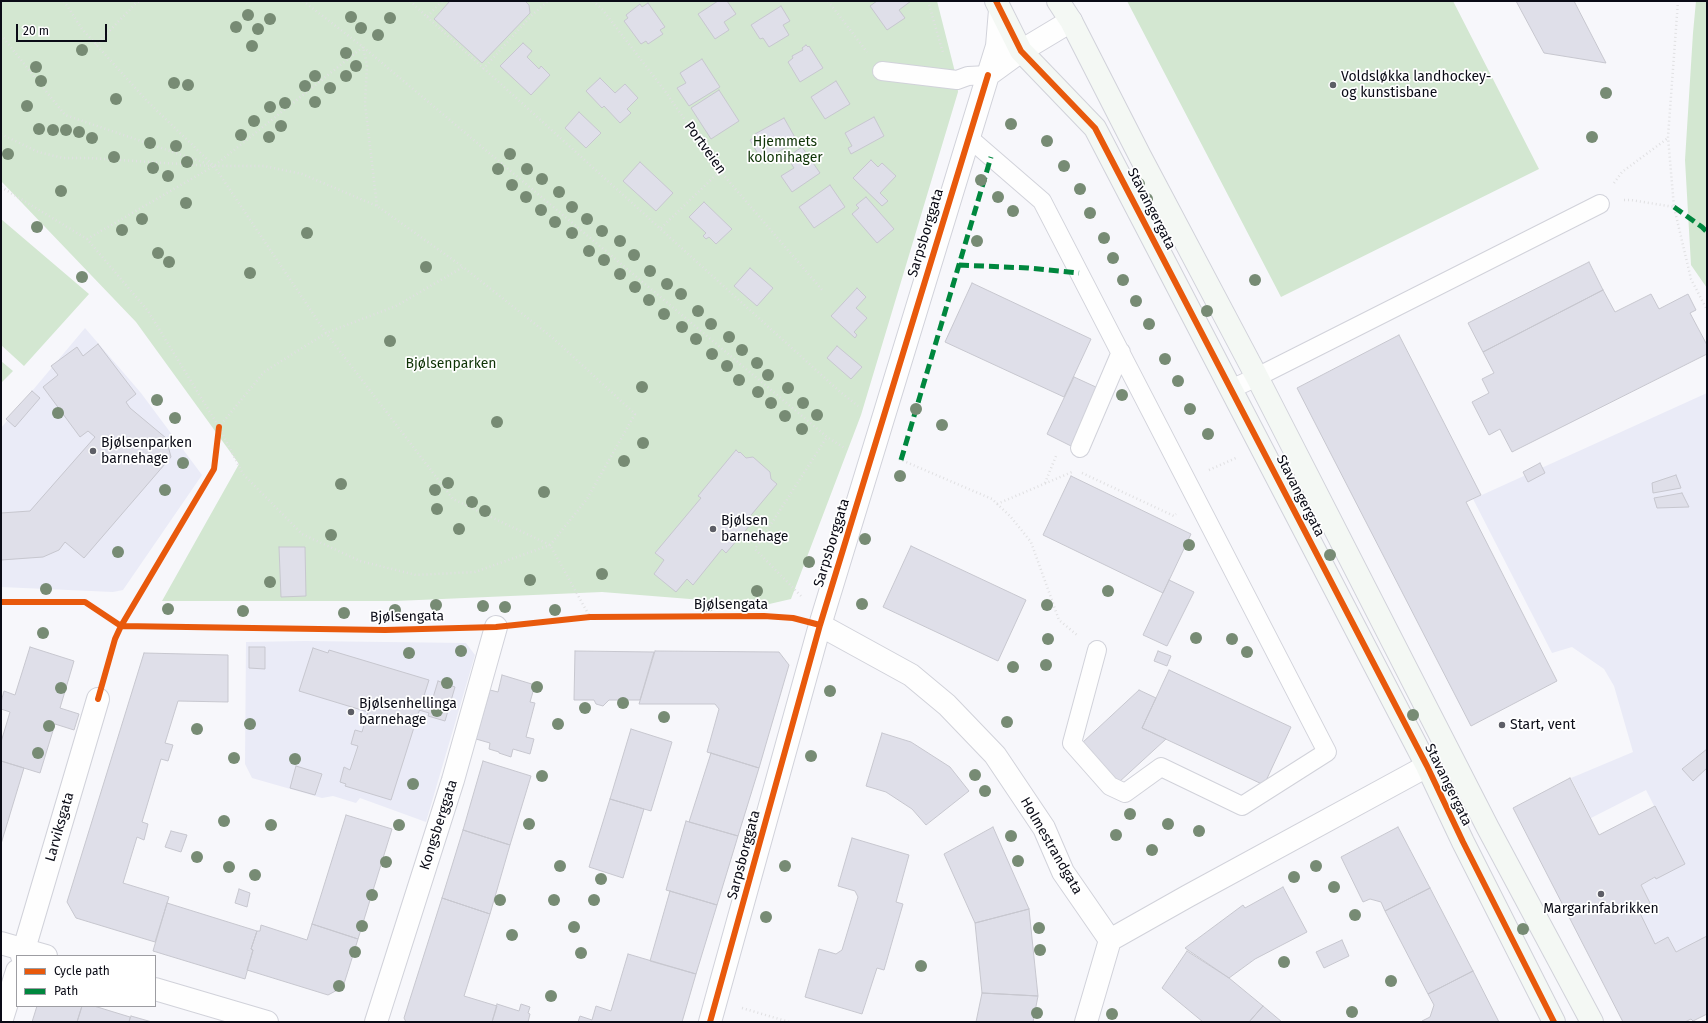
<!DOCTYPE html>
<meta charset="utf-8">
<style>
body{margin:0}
#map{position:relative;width:1708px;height:1023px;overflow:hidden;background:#f7f7fb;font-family:"Fira Sans",sans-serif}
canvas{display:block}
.frame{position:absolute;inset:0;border:2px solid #0a0b16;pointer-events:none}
.legend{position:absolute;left:16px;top:955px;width:140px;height:52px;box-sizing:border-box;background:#fff;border:1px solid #9d9da2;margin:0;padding:5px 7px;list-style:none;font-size:12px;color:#0a0b16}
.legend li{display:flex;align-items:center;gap:8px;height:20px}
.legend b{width:20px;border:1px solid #9d9da2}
.scale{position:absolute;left:16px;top:24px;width:91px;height:18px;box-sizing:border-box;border:2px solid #0a0b16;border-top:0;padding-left:5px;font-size:12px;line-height:14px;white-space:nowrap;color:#0a0b16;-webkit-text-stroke:3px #fff;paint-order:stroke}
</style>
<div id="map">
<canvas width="1708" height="1023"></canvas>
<div class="frame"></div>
<ul class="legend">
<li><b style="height:5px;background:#e8590c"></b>Cycle path</li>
<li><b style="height:5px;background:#00873e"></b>Path</li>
</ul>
<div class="scale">20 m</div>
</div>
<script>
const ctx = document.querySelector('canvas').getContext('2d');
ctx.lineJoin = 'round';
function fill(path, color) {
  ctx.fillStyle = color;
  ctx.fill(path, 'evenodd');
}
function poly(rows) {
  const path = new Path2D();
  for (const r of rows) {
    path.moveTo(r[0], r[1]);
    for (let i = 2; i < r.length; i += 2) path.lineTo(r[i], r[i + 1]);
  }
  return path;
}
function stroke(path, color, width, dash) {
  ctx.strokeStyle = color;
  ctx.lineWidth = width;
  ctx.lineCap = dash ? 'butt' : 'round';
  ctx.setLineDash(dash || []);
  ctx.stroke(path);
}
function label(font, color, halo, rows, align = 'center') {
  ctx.font = font + ' "Fira Sans",sans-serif';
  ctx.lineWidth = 3.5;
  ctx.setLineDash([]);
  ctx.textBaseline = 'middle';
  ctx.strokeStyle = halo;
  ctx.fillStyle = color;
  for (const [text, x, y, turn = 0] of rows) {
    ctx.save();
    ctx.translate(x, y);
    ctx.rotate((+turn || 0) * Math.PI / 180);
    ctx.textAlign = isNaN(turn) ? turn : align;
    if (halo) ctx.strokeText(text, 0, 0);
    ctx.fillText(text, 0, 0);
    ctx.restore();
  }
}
fill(poly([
 [85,328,141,393,202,475,123,590,113,592,1,587,1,428],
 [1707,393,1707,937,1676,952,1669,938,1654,945,1636,911,1650,903,1641,885,1683,863,1646,790,1591,818,1571,778,1633,752,1614,686,1604,669,1572,647,1552,653,1473,499],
 [305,641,466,643,475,655,426,822,360,798,356,803,333,796,322,798,252,778,245,764,246,642]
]), '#eaebf7');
fill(poly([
 [1,1,937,1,957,80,958,92,861,415,791,599,765,605,602,592,396,601,162,601,239,464,136,322,1,181],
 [1127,1,1453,1,1539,169,1281,297],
 [1696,1,1707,1,1707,288,1691,265,1685,160,1693,33],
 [1,219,89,294,24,366,1,345],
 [1,361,13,371,1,383]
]), '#d3e7d1');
const building = poly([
 [450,1,525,1,529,5,530,13,482,63,434,19,450,1],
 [718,1,727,1,736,14,724,22,729,30,715,39,698,14,718,1],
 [877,1,911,1,899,10,905,18,887,30,870,6,877,1],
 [1516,1,1574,1,1606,63,1544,53,1516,1],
 [648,3,665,27,660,30,663,34,648,44,646,41,641,44,624,21,628,18,626,15,640,4,642,7,648,3],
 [781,6,790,21,783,25,789,35,769,47,763,38,760,39,751,25,781,6],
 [523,43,532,51,527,57,539,69,541,66,550,75,531,95,500,66,523,43],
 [806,45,808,47,809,46,823,68,800,82,788,62,793,58,792,56,803,50,802,48,806,45],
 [702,59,720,87,689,106,677,88,686,83,680,73,702,59],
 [600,78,615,93,625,84,638,98,627,109,631,113,620,123,604,106,602,108,586,91,600,78],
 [836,81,850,104,825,119,811,97,836,81],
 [719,90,739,121,711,139,691,108,719,90],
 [579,112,601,133,586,148,565,128,579,112],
 [874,117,884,136,851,154,848,148,852,146,845,133,874,117],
 [784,118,797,141,769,157,768,155,761,159,750,140,757,136,755,134,784,118],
 [802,147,820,173,792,192,781,176,794,168,787,157,802,147],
 [871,160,878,167,882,163,896,176,880,193,888,201,882,206,853,178,871,160],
 [640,162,673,193,656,211,623,181,640,162],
 [830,185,845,207,814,228,799,207,830,185],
 [866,197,894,229,877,243,852,214,859,208,856,205,866,197],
 [704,202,732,229,716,244,709,237,706,239,703,236,706,233,689,217,704,202],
 [1589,262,1603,290,1483,352,1468,323,1589,262],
 [750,268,773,288,757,306,734,286,750,268],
 [972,283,1091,339,1064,397,945,342,972,283],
 [857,288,866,297,856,308,867,318,854,332,857,335,855,338,831,316,857,288],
 [1603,290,1615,312,1651,294,1659,309,1688,294,1696,310,1690,313,1707,345,1707,354,1512,452,1500,429,1489,435,1472,402,1489,393,1482,379,1494,373,1483,352,1603,290],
 [1399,335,1481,495,1466,502,1557,681,1471,726,1297,388,1399,335],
 [98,344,136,394,126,402,130,408,166,438,171,457,84,558,65,542,59,550,43,557,1,560,1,513,30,511,95,437,88,431,80,437,43,387,58,375,51,366,77,347,83,356,98,344],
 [837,346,862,367,851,379,827,358,837,346],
 [1074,377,1098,388,1071,446,1047,434,1074,377],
 [32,391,40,398,15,427,6,419,32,391],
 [736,450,739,453,740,452,746,458,753,457,770,472,771,479,777,484,747,520,751,524,726,553,722,549,693,585,687,579,676,592,654,574,664,560,655,553,701,498,698,496,736,450],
 [1540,463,1545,473,1528,482,1523,472,1540,463],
 [1676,475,1681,488,1653,493,1652,483,1676,475],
 [1071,476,1191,534,1163,593,1043,535,1071,476],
 [1682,493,1689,507,1657,508,1654,498,1682,493],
 [911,546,1026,600,998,661,883,607,911,546],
 [279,547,305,547,306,596,281,597,279,547],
 [1169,580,1194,592,1167,646,1143,635,1169,580],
 [30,647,74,661,60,708,79,714,74,730,55,724,40,773,1,761,1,742,10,712,1,709,1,702,4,691,15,695,30,647],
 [249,647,265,647,265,669,249,668,249,647],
 [313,648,328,653,329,650,429,680,391,800,345,786,346,784,340,782,344,767,350,770,358,746,351,744,355,730,362,732,368,712,299,691,313,648],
 [575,651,654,652,640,700,609,700,603,706,596,704,594,700,574,700,575,651],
 [655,651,779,652,789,665,759,768,707,752,719,709,715,704,639,704,655,651],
 [1158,651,1171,656,1167,666,1154,661,1158,651],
 [144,653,228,655,228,702,178,701,165,743,173,745,168,761,161,759,142,822,148,824,144,840,137,837,123,883,169,897,155,942,76,918,67,902,144,653],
 [1169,670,1291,727,1264,785,1142,728,1169,670],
 [502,675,535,685,530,702,535,703,526,737,534,739,530,754,513,749,511,757,499,753,499,752,489,749,490,743,476,739,490,690,498,692,502,675],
 [438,681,455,687,445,721,428,716,429,713,419,710,423,698,432,701,438,681],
 [1139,690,1156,698,1142,728,1166,739,1118,783,1082,743,1139,690],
 [631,729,672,742,651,811,610,799,631,729],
 [882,733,911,742,950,767,969,791,926,825,912,809,886,792,866,786,882,733],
 [1707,749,1707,768,1693,781,1682,769,1707,749],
 [711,753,759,768,738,836,689,822,711,753],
 [1,761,24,768,1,844,1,761],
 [483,761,531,776,510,845,463,830,483,761],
 [296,766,322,774,315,795,290,788,296,766],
 [1570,778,1599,835,1655,806,1685,864,1656,879,1655,877,1641,885,1650,903,1638,909,1655,944,1668,937,1676,952,1707,936,1707,1014,1693,1021,1691,1019,1685,1022,1623,1022,1513,808,1570,778],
 [610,799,644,809,623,878,589,867,610,799],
 [346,815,392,829,358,939,312,924,346,815],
 [686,821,738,836,717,905,666,890,686,821],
 [993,827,1029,909,975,923,944,854,993,827],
 [1398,827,1430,888,1385,911,1381,902,1370,899,1363,902,1341,857,1398,827],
 [463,830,510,845,490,914,442,898,463,830],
 [171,831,187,835,181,852,165,847,171,831],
 [852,838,909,855,896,902,903,904,884,970,877,968,862,1014,805,997,819,949,836,954,842,950,858,897,855,891,838,886,852,838],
 [1283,887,1307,932,1255,959,1229,978,1185,948,1243,905,1245,908,1283,887],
 [1430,888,1473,971,1428,994,1385,911,1430,888],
 [239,889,250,893,247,907,235,903,239,889],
 [670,891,717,905,696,974,650,961,670,891],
 [442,898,490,914,464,996,497,1006,492,1022,406,1022,404,1018,442,898],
 [167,903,257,931,251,949,253,950,245,979,153,951,167,903],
 [1029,909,1038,996,982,993,975,923,1029,909],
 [312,924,358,939,343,987,328,995,247,970,253,950,251,949,257,931,260,931,261,925,307,940,312,924],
 [1342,940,1349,956,1324,968,1316,952,1342,940],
 [1187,951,1229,978,1263,1006,1249,1022,1203,1022,1162,988,1187,951],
 [628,954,696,974,682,1022,578,1022,580,1016,592,1020,596,1006,611,1011,628,954],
 [1473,971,1499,1022,1422,1022,1422,1021,1430,1017,1434,1005,1428,994,1473,971],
 [982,993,1038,996,1033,1022,976,1022,982,993],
 [497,1004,519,1011,521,1004,530,1007,528,1013,530,1014,528,1022,492,1022,497,1004],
 [37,1006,82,1006,77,1022,32,1022,37,1006],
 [82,1006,94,1006,130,1017,129,1022,77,1022,82,1006],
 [1263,1006,1282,1022,1249,1022,1263,1006],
 [131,1016,152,1022,129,1022,131,1016]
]);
fill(building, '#dfdfe9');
stroke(building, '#c7c7cf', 1);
const service = poly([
 [882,71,957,80,968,76,988,75],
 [968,137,1042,201,1327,752,1242,806,1161,767,1125,793,1110,786,1072,743,1097,650],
 [1231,389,1257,377,1600,204],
 [1080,448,1121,352]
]);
const minor = poly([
 [1000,10,997,46,988,75,1021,51,1071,21],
 [820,625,911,675,947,705,995,755,1044,828,1063,872,1110,940],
 [22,956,98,699],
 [1,1022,17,971],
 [376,1022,453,780,496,627],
 [710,1022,820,625,988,75],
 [1086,1022,1110,940,1188,896,1427,766]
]);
const tertiary = poly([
 [1,943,46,956],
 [155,989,267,1022]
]);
const secondary = poly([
 [996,1,1021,51,1095,128,1427,766,1463,842,1554,1022],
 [1058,1,1071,21,1140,156,1257,377,1488,828,1592,1022]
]);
stroke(service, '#d1d2da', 20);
stroke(minor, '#d1d2da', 24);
stroke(tertiary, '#d1d2da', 24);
stroke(secondary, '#d1d2da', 24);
stroke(poly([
 [64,1,82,29,148,102,214,166,264,166,302,174,377,206,463,267],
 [303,1,363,47,827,437,846,449],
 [410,1,427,17,442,1],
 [593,1,602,9,665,91,720,171,823,291],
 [828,1,867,52],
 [928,1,943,53],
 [1678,1,1668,137,1674,207,1691,279,1707,310],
 [427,17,838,390,858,406],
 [1,35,65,115,214,166,326,333,453,499,550,545,590,617],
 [96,45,136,3,140,1],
 [483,69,532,15,548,1],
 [1,134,38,152,63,158,90,158,210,166],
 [1614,183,1622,172,1668,138],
 [1,187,87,239,148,311,219,427,243,474,302,534,360,561,416,575,475,572,550,545,587,499,635,414,554,339,463,267,396,306,326,333,264,372,219,427],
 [1624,200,1631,200,1674,207],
 [661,228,720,171],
 [87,239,214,166,363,47,367,65,365,104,377,206],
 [899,459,992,499,1010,516,1031,542,1059,620,1077,635],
 [1209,470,1236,458],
 [1082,473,1174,516,1176,514],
 [1045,483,1056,456],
 [997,504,1072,472],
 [801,596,755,549,827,437],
 [742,1008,789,1022]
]), '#e0e0e2', 2.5, [1, 3]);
stroke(service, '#fefefe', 18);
stroke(minor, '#fefefe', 22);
stroke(tertiary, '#fefefe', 22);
stroke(secondary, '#f4f8f4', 22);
stroke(poly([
 [1674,207,1702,227,1707,232],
 [959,265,1028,268,1079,273],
 [901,460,991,157]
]), '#00873e', 5, [10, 5]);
stroke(poly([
 [996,1,1021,51,1095,128,1427,766,1463,842,1554,1022],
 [1,602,85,602,121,626,385,630,496,627,590,617,764,616,793,618,820,625],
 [98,699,115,639,121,626,214,469,219,427],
 [710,1022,820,625,988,75]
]), '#e8590c', 6);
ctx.fillStyle = '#778b74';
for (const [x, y] of [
 [248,15],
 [351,17],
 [390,18],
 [270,19],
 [236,27],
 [361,28],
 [258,29],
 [378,35],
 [252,46],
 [82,50],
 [346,53],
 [356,66],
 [36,67],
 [315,76],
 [346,76],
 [41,81],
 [174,83],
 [188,85],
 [305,86],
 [330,88],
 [1606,93],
 [116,99],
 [315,102],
 [285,103],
 [27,106],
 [270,107],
 [254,121],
 [1011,124],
 [281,126],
 [39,129],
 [53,130],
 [66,130],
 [79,132],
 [241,135],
 [269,137],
 [1592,137],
 [92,138],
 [1047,141],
 [150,143],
 [176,146],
 [8,154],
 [510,154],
 [114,157],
 [187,162],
 [1064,166],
 [153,168],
 [498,169],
 [527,169],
 [168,176],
 [542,179],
 [981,180],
 [1139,184],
 [512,185],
 [1080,189],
 [61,191],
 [559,192],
 [526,197],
 [998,197],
 [1147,199],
 [186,203],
 [572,207],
 [541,210],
 [1013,211],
 [1090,213],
 [142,219],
 [587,219],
 [555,222],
 [37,227],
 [122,230],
 [602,231],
 [307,233],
 [572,233],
 [1104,238],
 [620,241],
 [977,241],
 [589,251],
 [158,253],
 [634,255],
 [1113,258],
 [604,260],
 [169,262],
 [426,267],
 [650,271],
 [250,273],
 [620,274],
 [82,277],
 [1123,280],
 [1255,280],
 [667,284],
 [635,287],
 [681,294],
 [649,300],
 [1136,301],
 [698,311],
 [1207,311],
 [664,314],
 [711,324],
 [1149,324],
 [682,327],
 [729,337],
 [696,339],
 [390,341],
 [742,350],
 [712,354],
 [1165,359],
 [757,363],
 [727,366],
 [768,375],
 [739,380],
 [1178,381],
 [642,387],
 [788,388],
 [758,392],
 [1122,395],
 [157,400],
 [771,403],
 [803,403],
 [916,409],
 [1190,409],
 [58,413],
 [817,415],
 [785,416],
 [175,418],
 [497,422],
 [942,425],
 [802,429],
 [1208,434],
 [643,443],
 [624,461],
 [183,463],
 [900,476],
 [448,483],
 [341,484],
 [165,490],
 [435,490],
 [544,492],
 [472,502],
 [437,509],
 [485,511],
 [459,529],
 [331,535],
 [865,539],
 [1189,545],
 [118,552],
 [1330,555],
 [809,562],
 [602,574],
 [530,580],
 [270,582],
 [46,589],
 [757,591],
 [1108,591],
 [862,604],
 [436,605],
 [1047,605],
 [483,606],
 [708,606],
 [505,607],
 [168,609],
 [395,610],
 [555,610],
 [243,611],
 [344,613],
 [43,633],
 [1196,638],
 [1048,639],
 [1232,639],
 [461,651],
 [1247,652],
 [409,653],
 [1046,665],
 [1013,667],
 [447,683],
 [537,687],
 [61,688],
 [830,691],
 [623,703],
 [585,708],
 [437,711],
 [1413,715],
 [664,717],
 [1007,722],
 [250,724],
 [558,724],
 [49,726],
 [197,729],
 [38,753],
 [811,756],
 [234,758],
 [295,759],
 [975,775],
 [542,776],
 [413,784],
 [985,791],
 [1130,814],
 [224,821],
 [529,824],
 [1168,824],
 [271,825],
 [399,825],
 [1199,831],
 [1116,835],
 [1011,836],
 [1152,850],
 [197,857],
 [1018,861],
 [386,862],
 [560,866],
 [785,866],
 [1316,866],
 [229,867],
 [255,875],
 [1294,877],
 [601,879],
 [1334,887],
 [372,895],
 [500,900],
 [554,900],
 [594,900],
 [1355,915],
 [766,917],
 [362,926],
 [574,927],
 [1039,928],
 [1523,929],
 [512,935],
 [1040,950],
 [355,952],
 [581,953],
 [1284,962],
 [921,966],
 [1391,981],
 [339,986],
 [551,996],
 [1352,1012],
 [1037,1013],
 [1112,1014]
]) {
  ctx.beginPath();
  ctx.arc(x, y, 6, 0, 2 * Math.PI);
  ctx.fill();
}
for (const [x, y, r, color] of [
 [1333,85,4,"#5d5e66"],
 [93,451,4,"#5d5e66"],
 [713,529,4,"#5d5e66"],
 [351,712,4,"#5d5e66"],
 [1502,725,4,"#5d5e66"],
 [1601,894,4,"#5d5e66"]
]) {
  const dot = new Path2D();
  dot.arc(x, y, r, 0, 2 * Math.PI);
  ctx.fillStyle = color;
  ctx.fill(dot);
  stroke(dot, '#fff', 1.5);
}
label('14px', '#0a0b16', '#fff', [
 ["Voldsløkka landhockey-",1341,77],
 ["og kunstisbane",1341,93],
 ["Bjølsenparken",101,443],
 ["barnehage",101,459],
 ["Bjølsen",721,521],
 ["barnehage",721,537],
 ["Bjølsenhellinga",359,704],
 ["barnehage",359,720],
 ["Start, vent",1510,725],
 ["Margarinfabrikken",1601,909,"center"]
], 'left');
label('14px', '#0e3305', '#fff', [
 ["Hjemmets",785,142],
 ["kolonihager",785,158],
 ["Bjølsenparken",451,364]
]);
label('14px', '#0a0b16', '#fff', [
 ["Portveien",705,148,54],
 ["Stavangergata",1151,209,63],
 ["Sarpsborggata",926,233,-73],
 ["Stavangergata",1300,496,63],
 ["Sarpsborggata",832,543,-73],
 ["Bjølsengata",731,605],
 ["Bjølsengata",407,617,-1],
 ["Stavangergata",1448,785,64],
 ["Kongsberggata",439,825,-72],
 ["Larviksgata",60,827,-74],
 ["Holmestrandgata",1051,846,60],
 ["Sarpsborggata",744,855,-75]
]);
</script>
